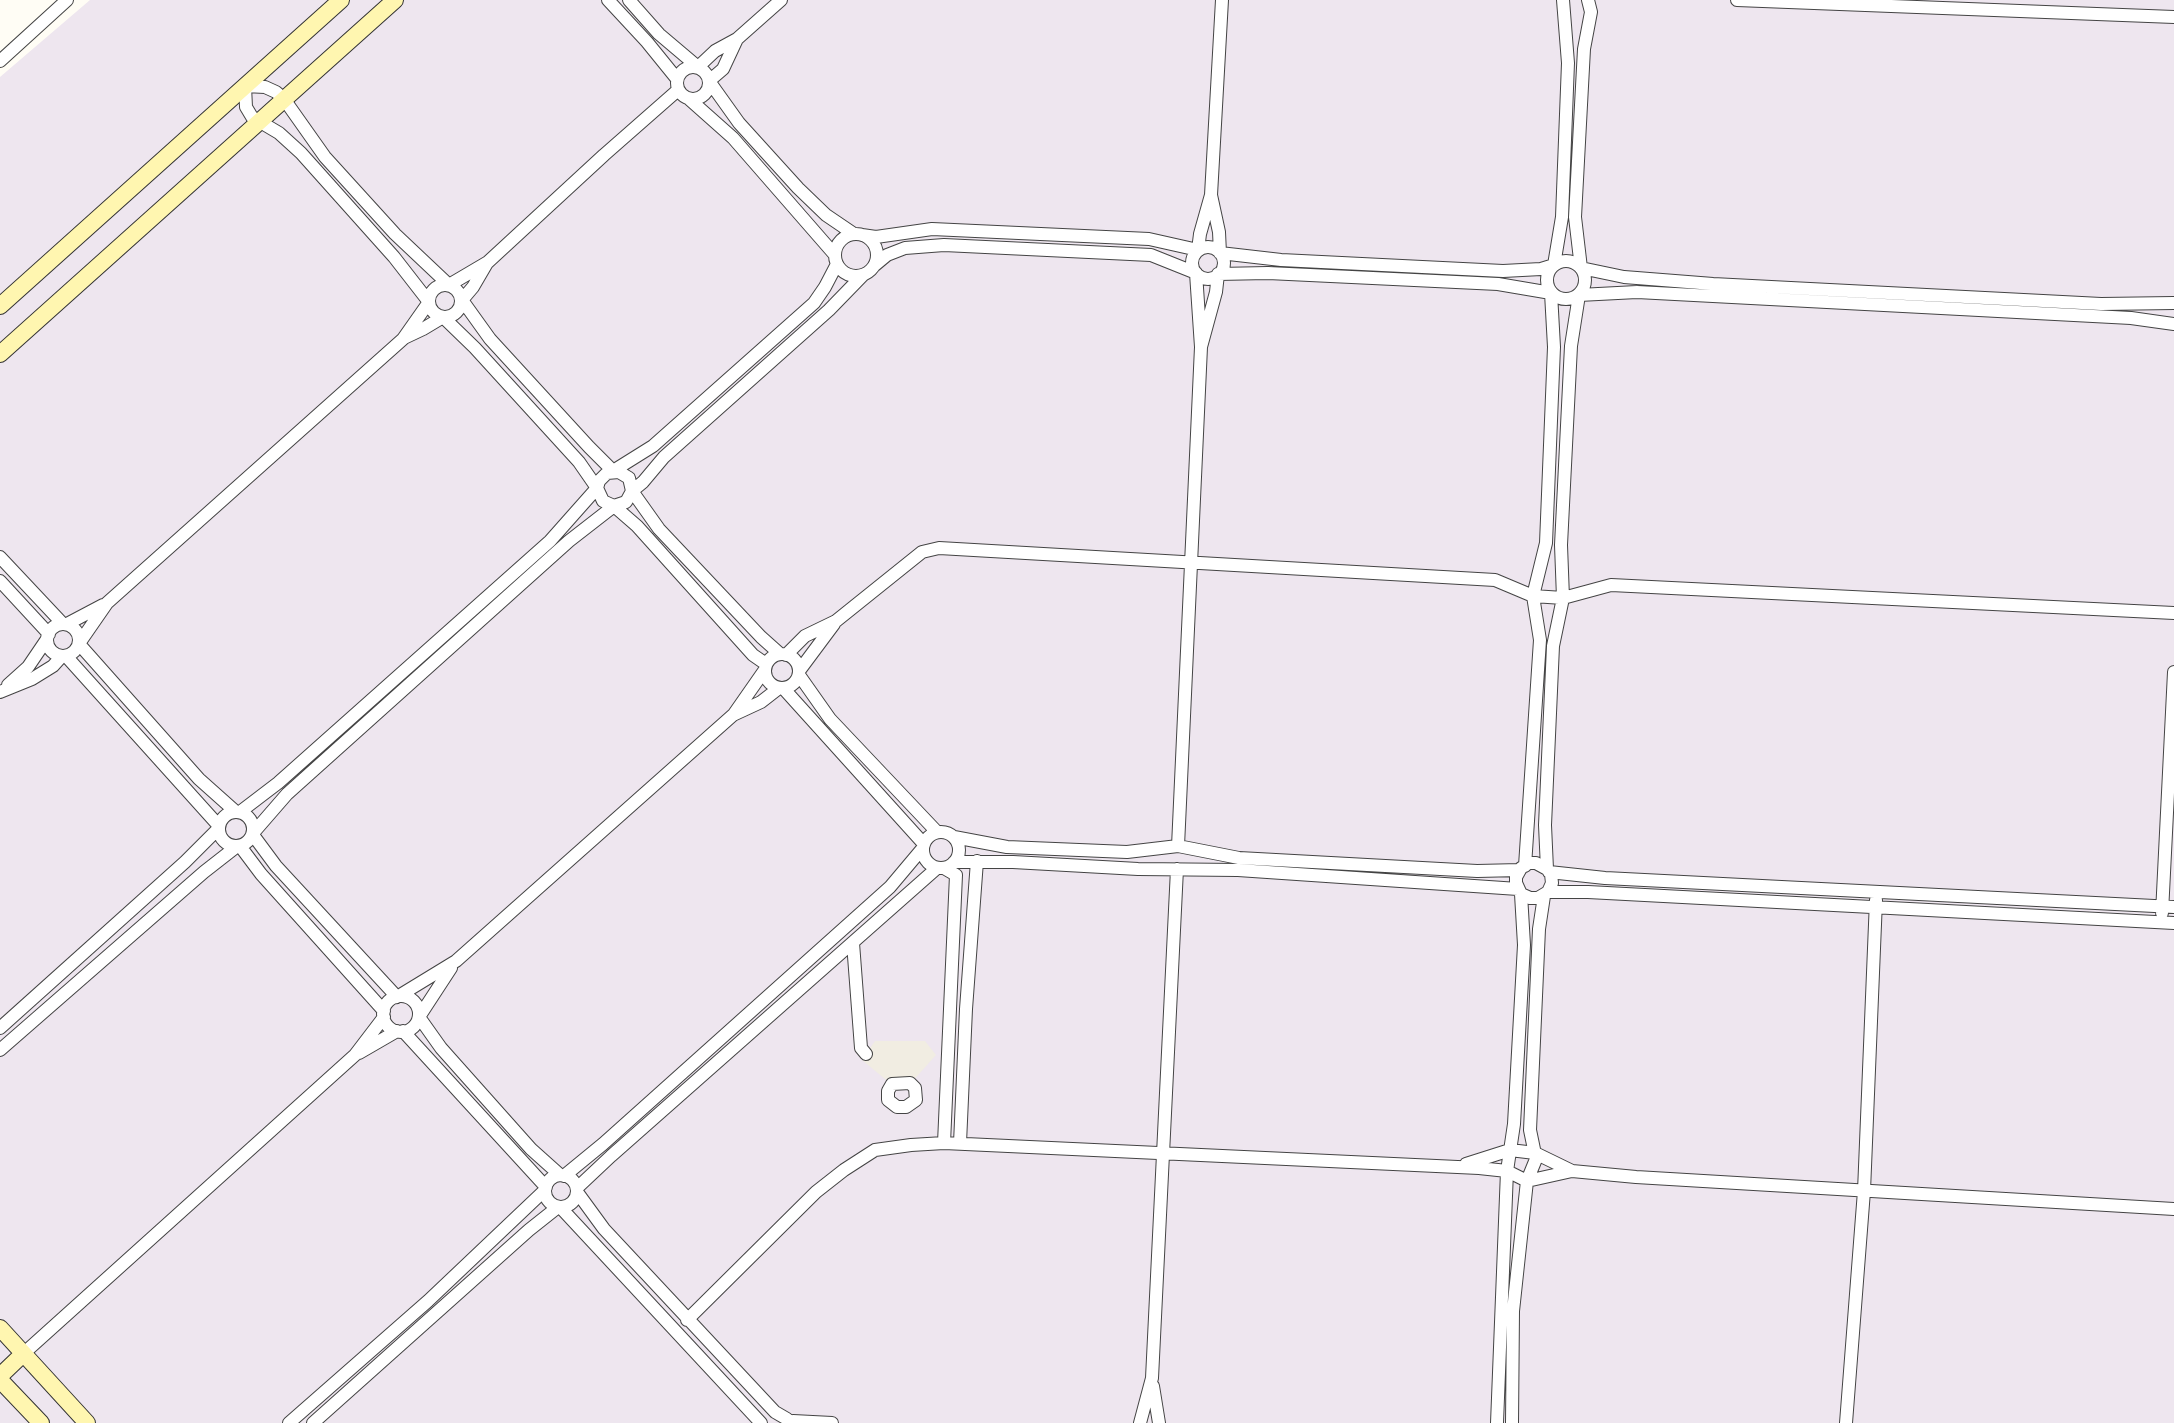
<!DOCTYPE html>
<style>
body{margin:0}
canvas{display:block;background:#fffdf5}
</style>
<canvas width="2174" height="1423"></canvas>
<script>
const ctx = document.querySelector('canvas').getContext('2d');
ctx.lineJoin = 'round';
function fill(path, color) {
  ctx.fillStyle = color;
  ctx.fill(path, 'evenodd');
}
function poly(rows) {
  const path = new Path2D();
  for (const r of rows) {
    if (r.length === 3) {
      path.moveTo(r[0] + r[2], r[1]);
      path.arc(r[0], r[1], r[2], 0, 2 * Math.PI);
      continue;
    }
    path.moveTo(r[0], r[1]);
    for (let i = 2; i < r.length; i += 2) path.lineTo(r[i], r[i + 1]);
  }
  return path;
}
function stroke(path, color, width, dash) {
  ctx.strokeStyle = color;
  ctx.lineWidth = width;
  ctx.lineCap = dash ? 'butt' : 'round';
  ctx.setLineDash(dash || []);
  ctx.stroke(path);
}
fill(poly([
 [90,0,2174,0,2174,1423,0,1423,0,77]
]), '#eee6ef');
fill(poly([
 [875,1041,925,1041,936,1055,911,1083,891,1084,862,1060]
]), '#f1ede2');
const street = poly([
 [608,0,647,42,677,79],
 [629,0,659,34,698,67,715,51,737,39,781,0],
 [1588,0,1591,12,1584,49,1575,217,1581,268,1624,277,1713,284,2101,304,2174,303],
 [1737,0,2174,17],
 [737,39,723,69,709,81,739,123,798,188,826,215,854,234],
 [0,61,67,0],
 [693,83,16],
 [688,98,733,138,835,255],
 [1211,195,1219,232,1220,253,1281,260,1503,271,1541,269,1554,265,1562,217,1568,63,1563,0],
 [856,255,21],
 [862,235,876,237,932,229,1149,239,1198,250,1200,234,1211,195,1222,0],
 [1208,263,16],
 [1566,280,19],
 [487,263,473,287,462,300,490,339,589,447,613,471,653,446,814,303,825,287,837,264],
 [875,265,887,255,905,248,944,245,1151,255,1196,273,1201,347,1178,846],
 [445,301,16],
 [1201,347,1216,292,1218,274,1268,273,1498,284,1551,293,1554,347,1546,543,1533,596,1540,640,1525,866],
 [0,557,63,624],
 [0,581,49,634],
 [63,640,16],
 [67,624,103,605],
 [80,642,107,603,403,339,429,302,394,257,301,153,279,133,252,117,246,107,245,86,265,87,276,92,284,99,325,157,395,234,449,285,488,262,604,155,678,90],
 [79,644,199,779,236,812],
 [782,671,17],
 [780,654,761,637,659,529,632,491,643,482,664,457,829,310,863,275],
 [786,655,805,636,836,621,922,552,939,548,1495,580,1533,596,1563,598,1611,585,2174,613],
 [66,656,219,826],
 [799,671,834,624],
 [799,675,830,719,937,832],
 [8,685,28,667,47,639],
 [784,689,923,843],
 [0,692,32,679,53,666,62,656],
 [734,714,764,671],
 [236,829,17],
 [240,812,278,783,550,541,597,488,579,462,475,348,443,317,423,329,404,338],
 [941,850,18],
 [254,832,287,794,569,541,614,506,626,502,632,491,629,478,619,472,607,473,599,481,597,488,603,501,614,506,637,526,753,655,766,664],
 [253,835,276,866,397,997,456,961,733,715,761,702,779,688],
 [954,837,1007,847,1127,852,1178,846,1239,858,1477,871,1520,870],
 [240,846,261,874,384,1011],
 [954,862,1013,862,1138,869,1238,870,1518,889],
 [1547,869,1545,825,1553,646,1563,598,1561,545,1571,346,1579,295,1637,292,2131,318,2174,324],
 [1549,872,1605,878,2174,907],
 [1548,892,1588,892,2174,923],
 [2162,913,2174,672],
 [853,943,861,1048,866,1054],
 [451,968,419,1017,441,1048,531,1149,560,1175],
 [401,1014,18],
 [0,1028,185,862,218,829],
 [403,1031,546,1187],
 [0,1050,204,872,236,847],
 [359,1053,397,1031],
 [910,1083,915,1088,916,1100,906,1107,897,1107,888,1100,888,1091,892,1084,910,1083],
 [944,1143,956,875,944,868],
 [960,1143,966,1009,977,861],
 [1466,1164,1510,1150,1535,1153,1572,1171],
 [561,1191,16],
 [564,1176,603,1144,890,887,922,849],
 [577,1188,611,1156,937,868],
 [577,1192,604,1229,775,1412,787,1419],
 [561,1208,761,1423],
 [687,1320,816,1192,844,1170,875,1150,911,1145,944,1143,1479,1168,1507,1171,1527,1181,1572,1171,1636,1177,2174,1209],
 [23,1354,355,1055,384,1017],
 [1153,1386,1159,1423],
 [793,1421,832,1423],
 [289,1423,428,1301,545,1190],
 [313,1423,529,1230,558,1207],
 [1140,1423,1152,1378,1177,869],
 [1497,1423,1507,1171,1514,1124,1524,945,1521,894,1516,883,1516,877,1521,868,1529,863,1536,863,1547,869,1551,874,1552,883,1548,892,1538,898,1530,898,1521,894],
 [1512,1423,1513,1311,1527,1181,1536,1159,1530,1130,1539,929,1544,896],
 [1846,1423,1864,1191,1876,900]
]);
const secondary = poly([
 [0,306,341,0],
 [0,354,395,0],
 [0,1328,87,1423],
 [0,1376,23,1354],
 [0,1380,41,1423]
]);
stroke(street, '#444', 14);
stroke(secondary, '#333', 18);
stroke(street, '#fff', 12);
stroke(secondary, '#fff6b0', 16);
</script>
